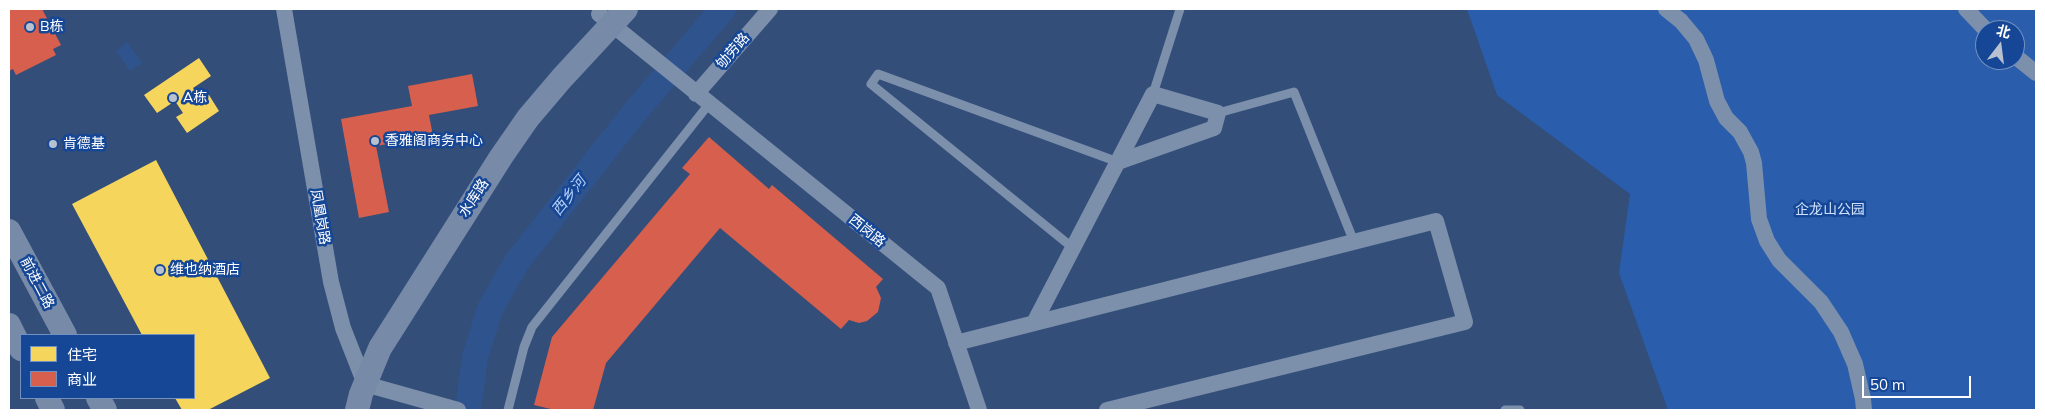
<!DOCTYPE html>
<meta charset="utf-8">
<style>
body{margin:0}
#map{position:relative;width:2045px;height:419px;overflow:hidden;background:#334e79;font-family:Mulish,"Noto Sans SC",sans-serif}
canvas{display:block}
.frame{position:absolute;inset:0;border:10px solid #fff;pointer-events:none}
.legend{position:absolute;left:20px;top:334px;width:175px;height:65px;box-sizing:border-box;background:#164796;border:1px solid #7391c0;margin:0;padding:6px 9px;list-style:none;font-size:15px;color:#fff}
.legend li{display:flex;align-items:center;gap:10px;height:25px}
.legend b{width:25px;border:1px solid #7391c0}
.north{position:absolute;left:1975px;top:20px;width:50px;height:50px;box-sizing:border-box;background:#164796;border:1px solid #7391c0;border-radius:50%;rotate:15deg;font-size:14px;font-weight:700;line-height:20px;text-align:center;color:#fff}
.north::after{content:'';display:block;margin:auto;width:18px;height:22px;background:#b8c1d0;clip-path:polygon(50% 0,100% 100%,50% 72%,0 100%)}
.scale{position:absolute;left:1862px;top:376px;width:109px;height:22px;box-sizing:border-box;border:2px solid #fff;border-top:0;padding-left:6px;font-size:15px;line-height:18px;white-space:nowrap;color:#fff;-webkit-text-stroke:4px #164796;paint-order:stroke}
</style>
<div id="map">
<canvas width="2045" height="419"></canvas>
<div class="frame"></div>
<ul class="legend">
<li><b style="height:14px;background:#f6d55c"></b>住宅</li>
<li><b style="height:14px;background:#d6604d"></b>商业</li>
</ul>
<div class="north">北</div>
<div class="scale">50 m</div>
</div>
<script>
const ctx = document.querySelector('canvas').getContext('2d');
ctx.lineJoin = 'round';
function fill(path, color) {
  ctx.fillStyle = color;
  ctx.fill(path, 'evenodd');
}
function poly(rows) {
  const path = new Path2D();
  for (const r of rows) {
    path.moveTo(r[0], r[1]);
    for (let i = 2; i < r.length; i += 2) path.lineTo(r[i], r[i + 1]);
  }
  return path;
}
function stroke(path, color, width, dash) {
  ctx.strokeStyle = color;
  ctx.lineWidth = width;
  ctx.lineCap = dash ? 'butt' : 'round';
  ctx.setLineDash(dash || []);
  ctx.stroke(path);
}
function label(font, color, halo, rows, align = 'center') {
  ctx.font = font + ' Mulish,"Noto Sans SC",sans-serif';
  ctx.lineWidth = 5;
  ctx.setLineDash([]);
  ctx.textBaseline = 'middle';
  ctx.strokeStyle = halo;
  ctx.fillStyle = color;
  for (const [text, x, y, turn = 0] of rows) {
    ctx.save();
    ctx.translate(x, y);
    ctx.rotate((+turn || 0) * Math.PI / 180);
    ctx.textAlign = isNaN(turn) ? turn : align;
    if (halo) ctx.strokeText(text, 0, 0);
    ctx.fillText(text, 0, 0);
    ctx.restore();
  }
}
fill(poly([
 [1467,9,2036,9,2036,410,1668,410,1619,273,1630,194,1497,95],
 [1985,30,2015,30,2015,60,1985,60]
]), '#2a5eac');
fill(poly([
 [127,42,142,63,130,71,116,51]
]), '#2f538c');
fill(poly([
 [199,58,211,76,193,88,201,100,209,95,219,111,187,133,176,117,183,113,175,101,157,113,144,95],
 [156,160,270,378,208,410,182,410,175,398,194,398,194,335,142,335,72,204]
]), '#f6d55c');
fill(poly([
 [9,9,42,9,61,45,53,49,56,55,16,75,13,69,9,71],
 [472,74,478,106,429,115,433,136,376,146,389,212,359,218,341,119,412,106,408,86],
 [709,137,769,189,772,185,883,279,876,287,881,298,878,312,867,321,859,323,849,320,841,329,720,228,606,363,593,410,555,410,534,405,552,337,690,174,682,168]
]), '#d6604d');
stroke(poly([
 [468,410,475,357,490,309,516,263,634,113,723,9]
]), '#2f538c', 26);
stroke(poly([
 [1153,94,1180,9],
 [1218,113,1294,92,1354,242],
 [1073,248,871,84,878,74,1118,162],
 [508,410,524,347,532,327,709,104],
 [1505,410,1520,410]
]), '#7c8fab', 9);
stroke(poly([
 [284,9,331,282,343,328,365,384,458,410],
 [1666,9,1681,21,1696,39,1706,60,1717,101,1726,118,1740,132,1751,152,1754,163,1759,219,1767,241,1779,260,1821,302,1841,332,1855,364,1863,399,1864,410],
 [1966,9,1986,30],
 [599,14,938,288,979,410],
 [2015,56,2036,73],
 [696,94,770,9],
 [1034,323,1153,94,1218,113,1214,128,1118,162],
 [956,343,1436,221,1465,322,1107,410]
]), '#7c8fab', 16);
stroke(poly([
 [9,231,65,335],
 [9,325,21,349],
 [47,398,53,410],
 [98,398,105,410],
 [357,410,361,394,380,348,501,157,528,118,562,78,626,9]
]), '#778aa8', 24);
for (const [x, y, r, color] of [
 [30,27,5,"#b8c1d0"],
 [173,98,5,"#b8c1d0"],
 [375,141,5,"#b8c1d0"],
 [53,144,5,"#b8c1d0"],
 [160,270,5,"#b8c1d0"]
]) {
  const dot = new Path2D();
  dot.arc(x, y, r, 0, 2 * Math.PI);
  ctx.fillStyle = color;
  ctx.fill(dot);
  stroke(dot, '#164796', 2);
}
label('14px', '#fff', '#164796', [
 ["B栋",40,27],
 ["A栋",183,98],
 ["香雅阁商务中心",385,141],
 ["肯德基",63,144],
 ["维也纳酒店",170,270]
], 'left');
label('14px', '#fff', '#164796', [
 ["劬劳路",733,51,-49],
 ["水库路",474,198,-57],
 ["凤凰岗路",320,217,80],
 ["西岗路",867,231,39],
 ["前进二路",37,283,62]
]);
label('14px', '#cfe1fc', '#164796', [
 ["企龙山公园",1830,210]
]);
label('italic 15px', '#b4cff8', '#164796', [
 ["西乡河",569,196,-52]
]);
</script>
